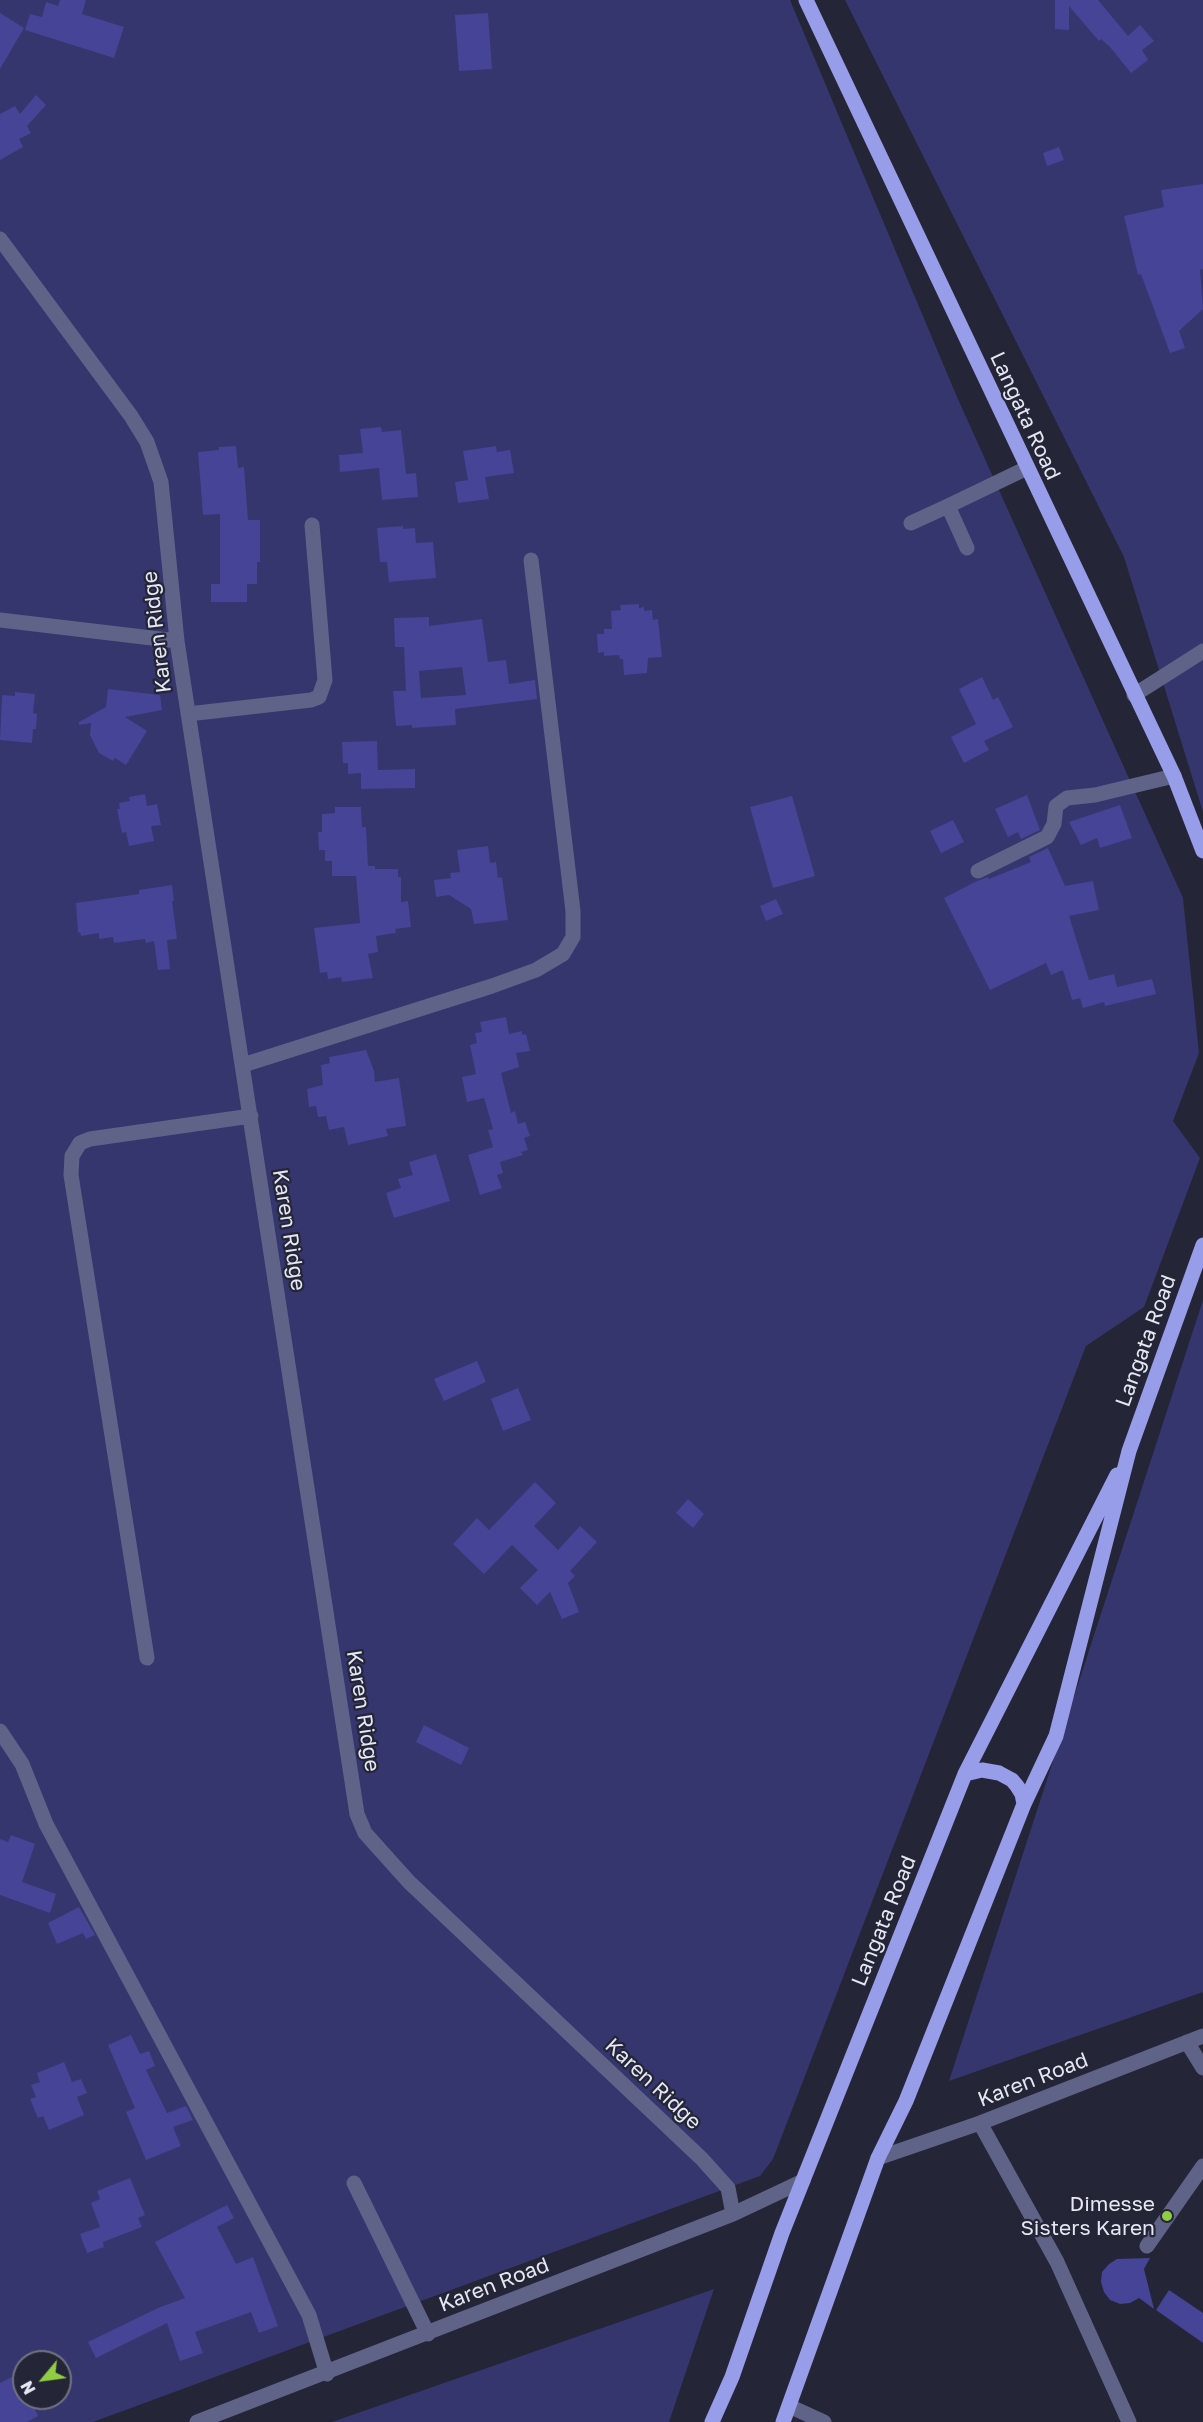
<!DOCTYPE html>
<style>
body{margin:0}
#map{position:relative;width:1203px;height:2422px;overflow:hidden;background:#242536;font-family:"Golos Text",sans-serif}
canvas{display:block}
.north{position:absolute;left:12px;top:2350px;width:60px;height:60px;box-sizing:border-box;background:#242536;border:2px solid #717381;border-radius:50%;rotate:241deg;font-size:16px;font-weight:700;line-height:24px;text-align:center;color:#e5e7f2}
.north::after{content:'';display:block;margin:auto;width:21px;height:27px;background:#90cd41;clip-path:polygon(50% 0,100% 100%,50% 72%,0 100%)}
</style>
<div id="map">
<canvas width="1203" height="2422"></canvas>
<div class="north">N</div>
</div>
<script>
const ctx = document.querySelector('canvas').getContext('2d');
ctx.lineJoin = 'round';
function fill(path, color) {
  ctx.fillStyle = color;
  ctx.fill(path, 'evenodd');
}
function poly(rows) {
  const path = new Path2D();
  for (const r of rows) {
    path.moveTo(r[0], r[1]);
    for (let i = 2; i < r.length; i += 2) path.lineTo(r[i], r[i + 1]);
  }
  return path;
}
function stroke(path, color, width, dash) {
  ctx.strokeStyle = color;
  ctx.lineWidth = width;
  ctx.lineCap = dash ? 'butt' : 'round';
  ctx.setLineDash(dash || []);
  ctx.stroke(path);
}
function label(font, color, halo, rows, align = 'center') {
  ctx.font = font + ' "Golos Text",sans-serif';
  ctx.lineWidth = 4.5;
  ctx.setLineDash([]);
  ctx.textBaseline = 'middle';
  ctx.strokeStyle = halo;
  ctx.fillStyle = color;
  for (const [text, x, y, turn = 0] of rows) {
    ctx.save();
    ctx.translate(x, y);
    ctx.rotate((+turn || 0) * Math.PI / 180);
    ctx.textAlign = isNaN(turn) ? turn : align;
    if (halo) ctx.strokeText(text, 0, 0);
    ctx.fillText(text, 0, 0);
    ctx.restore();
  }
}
fill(poly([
 [0,0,790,0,957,397,1183,898,1199,1053,1173,1121,1200,1158,1144,1307,1086,1346,773,2159,760,2176,93,2422,0,2422],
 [24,2362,60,2362,60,2398,24,2398],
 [845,0,1203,0,1203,812,1124,557],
 [1203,1300,1203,1992,949,2081],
 [714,2289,669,2422,332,2422]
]), '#35366d');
fill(poly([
 [60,0,86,0,82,14,124,27,114,58,25,30,30,14,42,17,46,2,58,6],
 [1055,0,1098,0,1128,36,1140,25,1154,41,1142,50,1148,60,1131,73,1110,47,1101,39,1099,41,1069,6,1069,30,1055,29],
 [0,13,24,28,0,69],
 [488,13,492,69,459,71,455,15],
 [36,95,46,105,27,126,31,133,19,139,23,147,0,160,0,114,15,106,20,114],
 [1059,147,1064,160,1047,166,1043,153],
 [1203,184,1203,269,1200,270,1203,309,1179,331,1185,348,1170,353,1141,274,1138,275,1124,216,1164,207,1161,190],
 [381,427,382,432,401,430,406,474,416,473,418,497,382,500,379,468,340,472,339,455,363,453,360,429],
 [236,446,238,468,244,467,248,520,260,520,260,562,257,562,257,584,247,584,247,602,211,602,211,584,220,584,220,514,203,515,198,452,219,450,219,447],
 [496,446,497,452,510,450,514,473,485,477,489,499,458,503,455,482,468,480,463,451],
 [403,526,403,529,415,528,416,543,433,542,436,578,389,582,387,562,380,562,377,528],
 [639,604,639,608,644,607,644,611,652,610,653,620,658,619,662,657,648,658,647,673,624,675,623,659,620,659,619,655,604,656,604,652,598,653,597,634,604,634,604,629,612,629,611,611,621,610,620,605],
 [429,617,429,626,482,619,488,662,506,660,509,684,535,680,537,699,455,709,456,725,412,728,412,725,396,726,393,691,406,691,404,647,395,647,394,618],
 [462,667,466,695,421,698,419,671],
 [982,677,993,700,998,697,1013,727,984,741,989,750,964,763,951,737,976,724,959,689],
 [108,689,160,695,162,710,125,717,147,731,126,765,115,758,113,761,99,753,90,735,91,723,79,725,79,722,106,707],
 [15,692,35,694,33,713,37,714,36,729,33,729,32,743,0,740,2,695,15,696],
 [377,741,378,770,415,769,415,788,361,789,361,773,348,774,348,763,343,763,342,742],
 [145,794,147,806,157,804,161,825,151,826,154,841,129,846,126,832,122,833,117,809,120,809,119,803,130,801,129,797],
 [1027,795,1040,830,1021,839,1018,832,1008,837,995,809],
 [792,796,815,876,773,888,750,807],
 [1120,805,1132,838,1100,848,1097,838,1081,845,1069,822],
 [335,807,361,807,362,827,366,827,368,866,375,866,375,869,398,869,398,877,401,877,401,902,408,901,411,927,395,929,396,933,376,936,378,952,368,954,373,978,342,982,341,977,328,979,327,972,320,973,314,928,360,923,356,876,332,876,332,861,325,861,325,850,319,850,318,832,322,832,322,814,335,813],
 [953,820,964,842,941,853,930,831],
 [488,846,490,863,496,862,498,878,502,877,508,920,474,924,471,909,449,895,436,897,434,880,451,878,450,873,460,872,457,850],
 [1048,848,1065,886,1093,881,1099,910,1069,916,1089,980,1114,974,1117,987,1152,979,1156,994,1105,1006,1104,1002,1083,1008,1080,998,1072,1000,1063,970,1051,975,1046,963,990,990,944,898,977,881,988,877,989,879,1031,862,1029,857],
 [172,885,174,901,172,901,177,939,167,940,170,969,158,970,154,941,146,943,145,939,114,943,113,937,99,939,99,933,81,936,80,932,78,933,76,903,139,894,139,890],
 [776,899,783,914,766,921,760,906],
 [506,1017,509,1034,522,1031,522,1035,526,1034,530,1051,516,1053,519,1067,501,1073,511,1113,515,1111,518,1124,525,1122,530,1136,524,1138,528,1150,521,1152,523,1155,500,1162,503,1173,497,1175,502,1188,480,1195,468,1155,493,1147,488,1130,493,1129,484,1098,467,1102,462,1077,476,1074,470,1045,477,1043,475,1033,482,1032,480,1022],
 [366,1050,374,1071,375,1082,399,1078,406,1126,386,1129,388,1136,348,1145,344,1127,329,1130,326,1116,318,1117,316,1106,309,1107,307,1089,323,1085,321,1065,330,1063,329,1057],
 [436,1154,450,1201,394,1218,386,1193,401,1188,398,1179,413,1175,409,1162],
 [477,1361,486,1382,444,1401,434,1379],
 [518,1388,531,1420,503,1431,491,1399],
 [535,1482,556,1503,534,1526,558,1550,580,1526,597,1542,570,1571,575,1576,568,1583,579,1612,562,1619,550,1592,537,1605,520,1588,538,1570,512,1545,484,1574,453,1544,477,1518,489,1530],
 [688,1499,704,1514,693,1528,676,1513],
 [424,1725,469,1748,461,1765,416,1742],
 [11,1835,35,1844,22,1882,56,1894,50,1913,0,1895,0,1839,8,1842],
 [79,1907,95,1935,86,1939,83,1933,57,1944,48,1923],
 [131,2035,140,2054,149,2051,155,2066,146,2070,167,2113,186,2106,193,2120,173,2127,181,2146,146,2160,126,2112,135,2108,108,2045],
 [64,2062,72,2082,81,2079,87,2093,77,2097,84,2115,49,2130,43,2116,38,2118,30,2099,36,2097,31,2085,40,2082,37,2073],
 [130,2178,145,2215,138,2218,142,2227,103,2242,104,2247,87,2253,80,2234,100,2227,91,2203,100,2199,97,2191],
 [227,2205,234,2218,217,2227,236,2264,253,2257,278,2326,259,2333,251,2312,195,2332,203,2353,180,2361,167,2323,96,2358,88,2342,158,2308,185,2298,155,2242],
 [1150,2258,1144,2269,1154,2309,1139,2298,1130,2303,1120,2304,1110,2300,1104,2292,1101,2282,1102,2272,1109,2264,1117,2259],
 [1169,2290,1203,2313,1203,2343,1156,2310],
 [18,2374,24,2387,24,2398,29,2398,38,2416,27,2422,0,2422,0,2383]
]), '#454496');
stroke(poly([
 [0,239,131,416,147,442,161,482,177,641,357,1814,365,1833,409,1882,702,2159,728,2188,733,2214],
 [948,506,1027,468],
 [911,523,948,506,967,548],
 [0,620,177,641],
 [1134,695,1203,651],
 [188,714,311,700,319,697,325,680,312,525],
 [978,871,1047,837,1054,824,1056,806,1067,798,1095,795,1174,776],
 [243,1065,492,986,536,970,563,954,573,937,573,911,531,560],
 [147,1658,71,1175,72,1156,80,1143,90,1139,251,1116],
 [0,1731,22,1764,46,1824,309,2315,327,2374],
 [1187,2042,1203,2068],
 [980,2123,1057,2262,1129,2422],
 [878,2158,980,2123,1203,2036],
 [354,2183,428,2334],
 [1147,2246,1203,2166],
 [789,2406,824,2422],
 [197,2422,733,2214,803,2181]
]), '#5f6387', 15);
stroke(poly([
 [806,0,1174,776,1203,851],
 [965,1774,982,1770,999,1773,1012,1780,1017,1786,1022,1794,1024,1804],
 [712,2422,732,2377,782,2233,965,1774,1117,1475],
 [783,2422,878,2158,906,2101,1024,1804,1056,1736,1129,1451,1203,1245]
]), '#989de9', 15);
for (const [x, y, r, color] of [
 [1167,2216,6,"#90cd41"]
]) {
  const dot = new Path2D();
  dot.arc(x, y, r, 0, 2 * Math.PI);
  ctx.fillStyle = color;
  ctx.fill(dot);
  stroke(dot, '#242536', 2);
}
label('21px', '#e5e7f2', '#242536', [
 ["Langata Road",1025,416,65],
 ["Karen Ridge",157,632,-97],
 ["Karen Ridge",289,1230,81],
 ["Langata Road",1146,1341,-70],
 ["Karen Ridge",363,1711,81],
 ["Langata Road",884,1921,-68],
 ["Karen Road",1033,2080,-21],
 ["Karen Ridge",653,2084,43],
 ["Karen Road",494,2285,-21]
]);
label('21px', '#e5e7f2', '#242536', [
 ["Dimesse",1155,2204],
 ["Sisters Karen",1155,2228]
], 'right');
</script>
